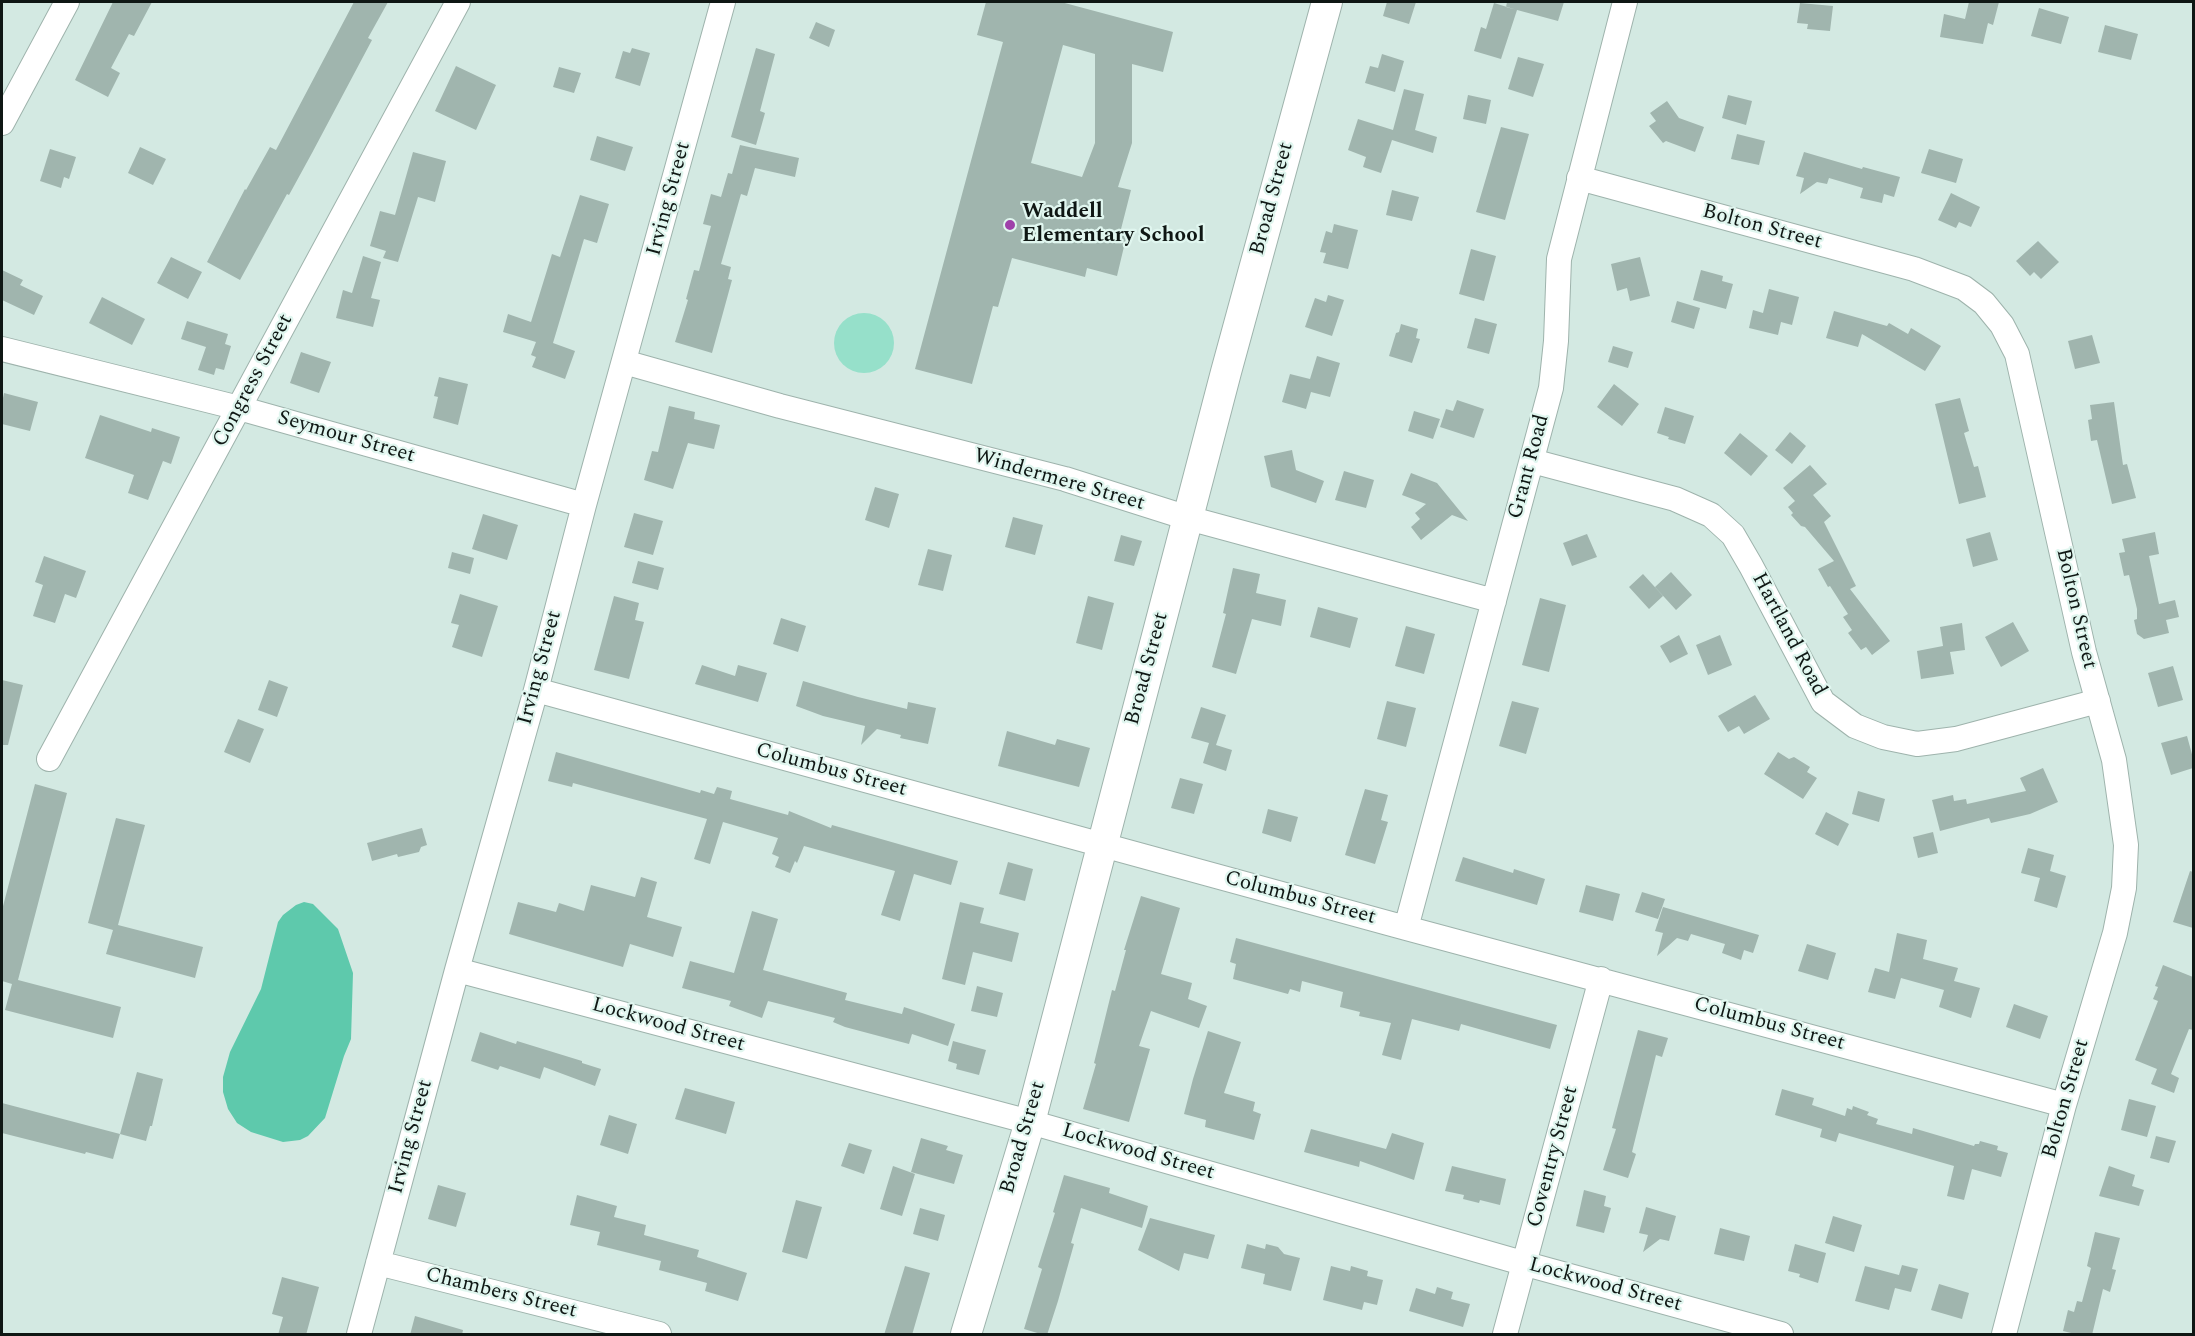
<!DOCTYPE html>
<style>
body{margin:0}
#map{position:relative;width:2195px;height:1336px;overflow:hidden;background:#d3e9e2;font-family:Spectral,serif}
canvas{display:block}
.frame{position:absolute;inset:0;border:3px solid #0f1714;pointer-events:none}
</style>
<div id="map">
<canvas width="2195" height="1336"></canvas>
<div class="frame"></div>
</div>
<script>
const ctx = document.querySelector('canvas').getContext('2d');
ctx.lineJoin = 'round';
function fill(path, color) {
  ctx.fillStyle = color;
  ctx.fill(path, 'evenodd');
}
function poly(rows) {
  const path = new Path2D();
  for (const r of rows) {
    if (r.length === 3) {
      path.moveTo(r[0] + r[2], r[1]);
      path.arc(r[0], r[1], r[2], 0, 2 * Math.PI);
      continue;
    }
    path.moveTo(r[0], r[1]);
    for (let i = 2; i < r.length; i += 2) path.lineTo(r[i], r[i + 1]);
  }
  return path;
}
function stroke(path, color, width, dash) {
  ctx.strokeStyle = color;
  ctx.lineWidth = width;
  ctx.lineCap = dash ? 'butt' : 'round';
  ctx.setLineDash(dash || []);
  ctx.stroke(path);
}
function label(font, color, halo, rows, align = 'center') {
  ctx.font = font + ' Spectral,serif';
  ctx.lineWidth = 4.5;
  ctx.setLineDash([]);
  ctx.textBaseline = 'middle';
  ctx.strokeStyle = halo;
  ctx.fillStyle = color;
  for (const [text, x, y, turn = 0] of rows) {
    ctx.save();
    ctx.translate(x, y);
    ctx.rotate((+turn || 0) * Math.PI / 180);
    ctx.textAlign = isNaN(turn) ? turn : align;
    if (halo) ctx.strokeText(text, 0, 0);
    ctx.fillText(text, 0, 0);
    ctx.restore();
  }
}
fill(poly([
 [864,343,30]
]), '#96e0ca');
fill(poly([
 [304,902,313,904,338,929,353,973,351,1039,344,1056,325,1118,308,1136,300,1140,283,1142,251,1132,237,1123,228,1109,223,1092,223,1077,230,1052,261,989,278,922,283,915,296,905]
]), '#5ec9ac');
fill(poly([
 [113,2,152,2,134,36,129,34,111,68,120,73,108,97,75,80],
 [354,2,388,2,368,38,372,40,312,153,289,195,287,194,240,280,207,262,245,189,246,190,270,147,276,150],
 [986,2,1061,2,1173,32,1163,72,1132,64,1132,143,1118,187,1131,190,1120,233,1127,234,1117,276,1087,268,1085,277,1012,258,998,307,993,306,972,384,915,369,1003,42,977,35],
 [1063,45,1095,54,1095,143,1082,177,1031,163],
 [1387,2,1416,2,1409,24,1383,16],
 [1507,2,1564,2,1558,21,1506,7],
 [1969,2,1999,2,1993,25,1988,23,1983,44,1940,37,1944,14,1965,19],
 [1494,3,1517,10,1501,59,1474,51,1481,27,1486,29],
 [1800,3,1833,6,1830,31,1807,29,1808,24,1797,23],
 [2039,8,2069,17,2061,44,2031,36],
 [816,22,835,30,829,47,809,38],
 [2105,25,2138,34,2131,60,2098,52],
 [632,48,650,53,640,86,615,78,623,51,630,53],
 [756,48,775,54,760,111,765,113,756,145,731,137],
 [1382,54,1404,61,1395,92,1365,83,1370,66,1378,68],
 [1518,57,1544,64,1533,97,1508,89],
 [456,66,496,85,476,130,435,111],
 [559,67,581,73,574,93,553,87],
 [1404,89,1424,94,1415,130,1437,137,1433,153,1392,140,1381,173,1363,167,1366,157,1348,150,1358,119,1393,130],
 [1468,95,1491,100,1486,124,1463,119],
 [1728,95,1752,101,1746,125,1722,118],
 [1667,101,1679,118,1704,127,1695,152,1666,141,1663,143,1649,126,1656,121,1650,113],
 [1501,127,1529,134,1505,220,1476,212],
 [1737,134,1765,141,1759,165,1731,159],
 [597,136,633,147,625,171,590,160],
 [740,145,799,158,795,177,755,168,747,196,741,194,721,264,731,267,728,279,732,280,712,353,675,342,688,300,686,299,694,270,699,271,711,226,703,224,711,194,721,197,728,173,732,174],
 [140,147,166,159,153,185,128,173],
 [50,149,76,157,69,179,64,177,61,188,40,181],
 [1929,149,1963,159,1956,183,1921,173],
 [413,152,446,161,435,202,418,197,398,262,383,258,386,251,370,246,380,211,395,215],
 [1804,152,1862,169,1863,167,1900,177,1894,197,1884,194,1882,203,1860,198,1863,188,1829,178,1827,184,1817,182,1800,194,1804,178,1796,176],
 [1392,190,1419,197,1412,221,1386,215],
 [1951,193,1980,207,1971,227,1959,222,1956,228,1938,220],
 [580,195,609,204,597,243,584,239,553,343,575,351,565,379,532,367,536,357,531,355,536,342,503,332,508,314,531,322,552,254,560,257],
 [1334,224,1358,230,1348,269,1323,263,1326,253,1320,252,1326,231,1332,233],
 [2038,241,2059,262,2041,279,2034,272,2030,276,2016,261],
 [1471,249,1496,256,1484,301,1459,294],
 [363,256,381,262,371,298,380,300,373,327,336,318,343,290,352,293],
 [171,257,202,272,188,299,157,283],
 [1640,257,1650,296,1630,301,1627,288,1617,291,1611,264],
 [2,270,23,280,20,285,43,296,34,315,2,300],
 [1701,270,1723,276,1722,281,1733,284,1726,309,1693,300],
 [1769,289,1799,297,1792,325,1781,322,1778,335,1749,328,1753,310,1763,313],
 [1328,295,1344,300,1332,336,1305,327,1315,298,1326,302],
 [102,297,145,319,132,345,89,323],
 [1677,301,1700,308,1694,329,1671,322],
 [1834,311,1887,326,1889,323,1908,334,1911,328,1941,346,1925,371,1862,334,1858,347,1826,338],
 [1475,318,1497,324,1489,354,1467,348],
 [187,321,228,334,225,344,231,346,224,370,216,368,214,375,198,370,206,347,181,339],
 [1401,324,1418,329,1416,338,1420,339,1412,363,1389,356,1396,333,1399,332],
 [2092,335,2100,363,2075,369,2068,341],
 [1613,346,1633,352,1628,368,1608,362],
 [301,352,331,362,319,393,290,383],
 [1317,356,1340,363,1330,397,1311,392,1306,409,1282,402,1290,374,1310,379],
 [439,377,468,384,458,425,433,418,438,397,434,396],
 [1614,384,1639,404,1622,426,1597,407],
 [4,393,38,402,30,431,2,424,2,403],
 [1960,398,1969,431,1964,433,1974,467,1978,466,1986,497,1959,504,1935,404],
 [1457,400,1484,409,1474,438,1440,427,1446,409,1453,411],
 [2114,402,2123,465,2127,464,2136,498,2112,504,2097,440,2091,441,2088,420,2092,419,2090,405],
 [669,406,695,412,694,419,720,425,714,449,688,443,673,489,644,480,652,451,658,452],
 [1665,407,1694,416,1685,444,1668,439,1669,437,1657,433],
 [1414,411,1440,419,1433,439,1408,431],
 [100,415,151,432,152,428,180,437,171,464,163,461,148,500,128,493,134,475,85,458],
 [1790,432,1806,446,1792,464,1775,450],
 [1740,433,1768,456,1751,476,1724,453],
 [1292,450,1296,470,1324,481,1316,503,1271,487,1264,456],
 [1810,465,1827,484,1813,495,1831,516,1824,522,1856,586,1850,589,1890,641,1872,655,1866,647,1861,650,1848,633,1852,630,1843,617,1848,614,1830,586,1828,587,1818,569,1834,561,1805,527,1801,526,1791,515,1793,513,1788,507,1795,501,1783,488],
 [1344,471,1374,480,1366,508,1335,500],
 [1411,473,1437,483,1468,521,1452,515,1421,540,1411,527,1420,519,1415,513,1426,504,1402,495],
 [875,487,899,494,889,528,865,520],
 [634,513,663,521,653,555,624,547],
 [483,514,518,525,507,560,472,549],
 [1013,517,1043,525,1035,555,1005,547],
 [1990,532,1998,560,1973,567,1966,539],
 [2155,532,2159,554,2149,556,2159,604,2175,600,2179,617,2166,620,2169,633,2144,639,2137,634,2134,620,2137,619,2137,609,2129,575,2124,576,2119,553,2125,552,2122,539],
 [1587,534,1597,557,1572,566,1563,543],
 [1121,535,1142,541,1134,566,1114,561],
 [928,549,952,555,943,591,918,585],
 [452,552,474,558,470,574,448,568],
 [44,556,86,571,76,598,65,594,55,623,33,616,43,585,35,582],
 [638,561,664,568,658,590,632,583],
 [1233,568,1260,574,1256,593,1286,600,1281,626,1252,619,1236,674,1212,667,1226,614,1223,613],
 [1671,572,1692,595,1676,610,1655,587],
 [1643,574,1663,596,1649,609,1629,587],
 [460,594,498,606,482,657,452,647,459,625,451,623],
 [614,596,639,603,635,620,644,622,629,679,594,670],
 [1088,596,1114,603,1102,650,1076,643],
 [1540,598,1566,605,1549,672,1522,665],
 [1318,607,1358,618,1350,648,1310,637],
 [781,618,806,626,798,652,773,644],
 [2013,622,2029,651,2001,667,1985,637],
 [1962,623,1965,650,1950,652,1954,674,1921,679,1917,651,1943,646,1940,627],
 [1406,626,1435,634,1424,674,1395,666],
 [1679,635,1688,654,1670,663,1660,646],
 [1720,635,1732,665,1708,675,1696,645],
 [702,665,735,676,738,665,767,673,758,702,695,684],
 [2173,666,2183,700,2158,707,2148,673],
 [2,680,23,685,8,745,2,745],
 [269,680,288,687,277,717,258,710],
 [803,681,858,697,907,709,908,702,936,708,928,744,900,738,901,735,877,729,861,745,865,726,823,716,796,706],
 [1755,695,1770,719,1744,734,1739,726,1728,732,1718,716],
 [1387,701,1416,708,1406,747,1377,739],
 [1512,701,1539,708,1526,754,1499,746],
 [1201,707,1226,715,1216,745,1232,750,1226,771,1203,763,1209,743,1191,738],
 [238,719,264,729,250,763,224,752],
 [1007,731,1055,745,1057,739,1090,748,1079,787,998,766],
 [2187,736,2193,758,2193,768,2171,775,2161,743],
 [556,752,700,793,701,790,714,794,717,787,732,791,730,799,788,815,789,811,831,828,832,825,958,861,951,885,914,874,900,921,881,915,895,871,804,846,797,863,795,861,790,873,775,867,779,857,772,854,778,838,723,822,710,864,694,859,707,819,573,783,572,787,548,781],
 [1778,752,1789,759,1794,757,1810,767,1807,772,1817,778,1803,799,1764,774],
 [2043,768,2058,802,2030,814,1991,823,1989,818,1940,831,1932,800,1953,795,1954,801,1966,799,1967,804,2026,791,2020,778],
 [1180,778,1203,784,1194,814,1171,808],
 [35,784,67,793,18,980,121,1007,113,1038,5,1010,12,984,2,981,2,910],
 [1365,789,1388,795,1381,820,1388,822,1375,864,1345,855],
 [1858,791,1885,799,1879,822,1852,814],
 [1268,809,1298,817,1291,842,1262,833],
 [1826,812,1849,824,1838,846,1815,834],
 [116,818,145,825,118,925,203,947,195,978,106,954,113,930,88,923],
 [422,828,427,845,421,847,419,852,398,857,397,854,372,861,367,843],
 [1933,832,1938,853,1918,858,1913,837],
 [2028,848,2054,855,2050,871,2066,876,2057,908,2034,901,2040,878,2021,873],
 [1463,857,1513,873,1514,869,1545,879,1537,905,1455,881],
 [1008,862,1033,869,1025,901,999,894],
 [2190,871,2193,872,2193,928,2173,922],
 [641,877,657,882,647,917,682,927,673,957,630,944,623,967,509,934,518,902,556,912,559,903,584,911,591,885,635,897],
 [1586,885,1620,894,1613,921,1579,912],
 [1642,892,1665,899,1658,919,1635,912],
 [1141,896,1180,908,1161,974,1192,983,1188,999,1207,1006,1199,1028,1151,1011,1139,1046,1150,1049,1129,1122,1083,1109,1096,1064,1094,1063,1112,990,1115,991,1126,950,1124,950],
 [960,902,984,908,980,923,1019,933,1012,962,973,952,965,985,942,979],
 [1663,907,1759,935,1753,953,1744,950,1741,960,1722,953,1725,944,1691,934,1688,941,1677,938,1657,956,1663,933,1655,931],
 [752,911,778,919,763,970,847,993,845,1000,902,1014,904,1007,955,1024,948,1046,912,1034,909,1044,845,1027,833,1022,835,1018,768,1001,762,1018,729,1006,731,1001,682,988,690,961,734,973],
 [1897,933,1927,940,1923,959,1958,968,1954,981,1980,988,1971,1018,1939,1007,1944,990,1901,978,1895,999,1868,992,1875,968,1889,972],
 [1236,938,1557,1025,1550,1049,1461,1024,1459,1031,1412,1019,1401,1060,1382,1055,1391,1023,1359,1016,1360,1012,1340,1007,1343,992,1302,981,1300,992,1290,989,1288,994,1233,979,1236,964,1230,962],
 [1807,944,1836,953,1828,980,1798,971],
 [2163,965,2193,977,2193,1030,2189,1029,2171,1074,2179,1078,2174,1093,2151,1084,2157,1069,2135,1060,2158,1001,2153,999,2158,987,2155,986],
 [977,986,1003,993,997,1017,971,1011],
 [2014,1004,2048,1016,2040,1039,2006,1027],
 [1638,1030,1668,1038,1662,1057,1656,1055,1632,1152,1636,1154,1628,1178,1603,1170,1616,1129,1612,1128],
 [1208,1031,1241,1042,1224,1093,1255,1102,1253,1111,1261,1114,1254,1140,1205,1127,1206,1120,1184,1114,1193,1079],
 [480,1032,516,1044,517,1041,582,1061,582,1063,601,1069,595,1086,544,1067,540,1079,500,1066,498,1070,471,1061],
 [953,1041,986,1050,979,1075,956,1069,957,1064,948,1061],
 [137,1072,163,1079,152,1126,150,1126,146,1141,120,1134],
 [685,1088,735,1102,726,1134,675,1119],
 [1782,1089,1814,1098,1812,1105,1845,1116,1847,1108,1852,1110,1853,1106,1869,1112,1867,1115,1878,1119,1876,1124,1912,1134,1913,1128,1974,1146,1975,1144,1979,1144,1980,1141,1998,1146,1997,1150,2008,1153,2001,1177,1972,1169,1964,1200,1947,1196,1954,1166,1839,1133,1836,1142,1820,1137,1822,1129,1775,1115],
 [2129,1099,2156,1106,2147,1137,2121,1130],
 [2,1103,120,1134,113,1159,86,1152,85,1154,2,1133],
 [609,1115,637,1124,628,1154,600,1145],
 [1311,1129,1386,1149,1392,1133,1424,1143,1414,1180,1360,1161,1359,1167,1304,1152],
 [2156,1136,2176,1141,2169,1163,2150,1158],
 [921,1138,948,1146,946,1150,963,1155,954,1184,911,1172],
 [849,1143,872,1150,864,1174,841,1166],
 [893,1166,915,1174,902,1216,880,1209],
 [1452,1166,1506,1179,1500,1205,1480,1200,1479,1203,1463,1199,1464,1195,1445,1191],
 [2109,1166,2135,1175,2132,1186,2144,1190,2139,1206,2099,1196],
 [1064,1175,1110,1188,1109,1193,1148,1206,1142,1228,1081,1208,1071,1243,1074,1244,1058,1301,1047,1335,1044,1335,1024,1329,1042,1269,1038,1267,1055,1213,1053,1212],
 [438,1185,466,1193,456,1227,428,1219],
 [1584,1190,1606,1196,1604,1206,1611,1208,1604,1233,1576,1226],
 [577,1195,617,1206,614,1217,646,1225,644,1235,699,1250,697,1257,747,1273,738,1301,705,1291,707,1283,659,1270,661,1261,597,1245,600,1232,570,1225],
 [796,1200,822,1207,807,1259,782,1252],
 [1646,1207,1676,1216,1669,1241,1660,1239,1643,1252,1648,1235,1639,1233],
 [920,1208,945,1215,938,1241,913,1234],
 [1833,1216,1862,1225,1854,1252,1825,1243],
 [1150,1218,1215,1235,1208,1259,1184,1253,1179,1271,1138,1250],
 [1720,1228,1750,1236,1744,1261,1714,1254],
 [2095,1232,2120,1238,2112,1269,2116,1270,2110,1292,2103,1289,2092,1335,2079,1335,2063,1331,2068,1310,2074,1312,2077,1301,2082,1302,2091,1268,2087,1266],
 [1247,1244,1265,1249,1266,1244,1278,1247,1284,1254,1300,1258,1291,1291,1263,1284,1265,1274,1241,1268],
 [1795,1244,1826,1253,1818,1283,1799,1277,1800,1274,1788,1271],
 [1902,1265,1918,1269,1911,1292,1895,1288,1889,1310,1855,1301,1865,1266,1899,1275],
 [905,1266,930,1273,912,1335,884,1335],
 [1331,1266,1350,1271,1351,1266,1368,1271,1367,1276,1383,1280,1377,1305,1364,1302,1362,1310,1323,1300],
 [282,1277,319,1287,306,1335,278,1335,283,1317,272,1314],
 [1939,1284,1969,1293,1962,1319,1931,1310],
 [1437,1287,1453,1292,1451,1299,1470,1304,1463,1327,1409,1311,1416,1288,1435,1294],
 [415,1316,463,1330,462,1335,410,1335]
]), '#a0b5ae');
const minor = poly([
 [2,123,67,2],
 [1579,178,1914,269,1964,288,1984,303,2002,325,2017,354,2084,652,2114,760,2126,845,2124,888,2115,933,2064,1105,2004,1334],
 [2,349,239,408,584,505],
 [624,362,780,406,1065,479,1188,518,1494,601],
 [1532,461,1675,499,1711,515,1733,535,1751,566,1823,702,1855,726,1883,737,1917,744,1956,739,2098,701],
 [536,690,1406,928,2064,1105],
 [49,759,458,2],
 [1406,928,1551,388,1556,341,1559,259,1625,2],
 [457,970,1030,1122,1526,1264,1781,1334],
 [378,1263,659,1334],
 [359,1334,457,970,536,690,584,505,723,2],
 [1505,1334,1601,979]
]);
const tertiary = poly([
 [966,1334,1030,1122,1226,372,1327,2]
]);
stroke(minor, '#9eb3ac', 26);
stroke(tertiary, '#9eb3ac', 32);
stroke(minor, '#fff', 24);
stroke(tertiary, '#fff', 30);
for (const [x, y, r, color] of [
 [1010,225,6,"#9f41aa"]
]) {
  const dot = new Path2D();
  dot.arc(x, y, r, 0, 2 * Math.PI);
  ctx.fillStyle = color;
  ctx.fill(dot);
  stroke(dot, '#e0f6ef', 2);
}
label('21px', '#0f1714', '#e0f6ef', [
 ["Irving Street",670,199,-75],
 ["Broad Street",1273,199,-75],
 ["Bolton Street",1762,228,15],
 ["Congress Street",254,381,-62],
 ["Seymour Street",346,438,16],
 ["Grant Road",1530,467,-75],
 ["Windermere Street",1059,481,16],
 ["Bolton Street",2075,609,77],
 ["Hartland Road",1788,635,62],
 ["Irving Street",541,668,-75],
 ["Broad Street",1148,669,-75],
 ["Columbus Street",831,771,15],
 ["Columbus Street",1300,899,15],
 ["Columbus Street",1769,1025,15],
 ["Lockwood Street",668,1026,15],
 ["Bolton Street",2067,1099,-74],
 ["Irving Street",412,1137,-75],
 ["Broad Street",1024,1138,-74],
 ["Lockwood Street",1138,1153,16],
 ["Coventry Street",1554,1157,-75],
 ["Lockwood Street",1605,1286,15],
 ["Chambers Street",501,1294,14]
]);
label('bold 21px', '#0f1714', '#e0f6ef', [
 ["Waddell",1022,213],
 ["Elementary School",1022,237]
], 'left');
</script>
